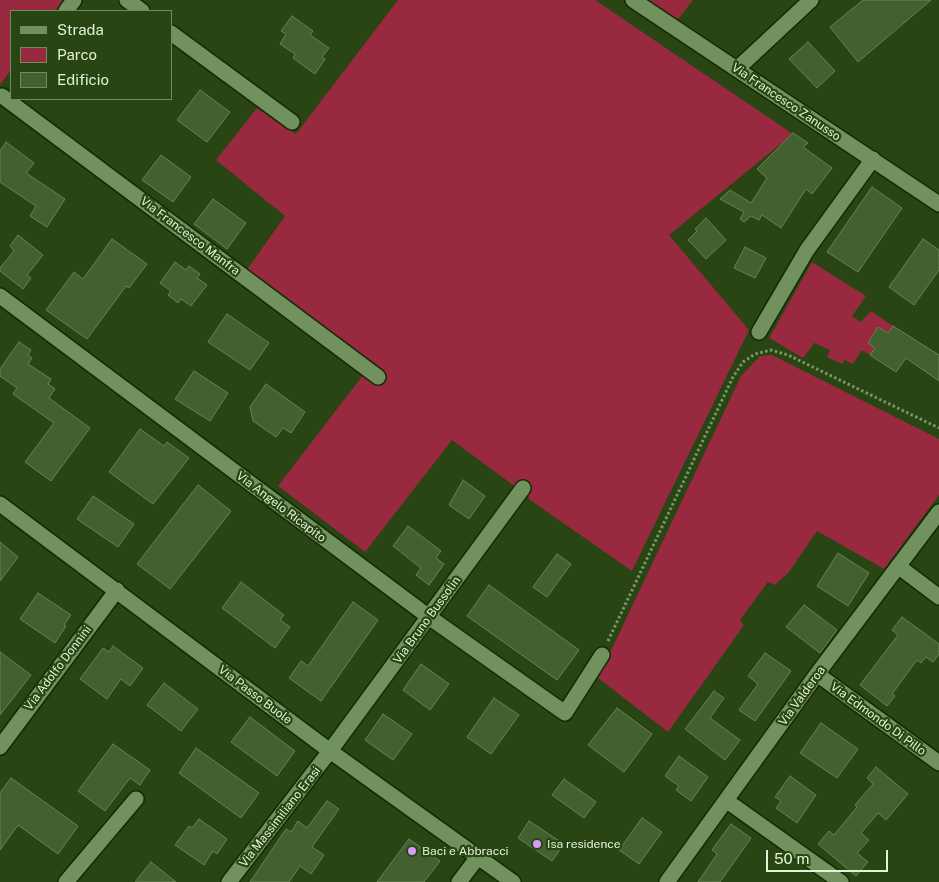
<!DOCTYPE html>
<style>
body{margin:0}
#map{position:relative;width:939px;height:882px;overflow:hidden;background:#284513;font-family:"Public Sans",sans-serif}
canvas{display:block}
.legend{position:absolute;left:10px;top:10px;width:162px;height:90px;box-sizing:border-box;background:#284513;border:1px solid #728b61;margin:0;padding:6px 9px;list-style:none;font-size:15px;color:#e1f3d7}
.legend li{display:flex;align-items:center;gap:10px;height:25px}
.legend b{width:25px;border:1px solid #728b61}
.scale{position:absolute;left:766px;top:850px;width:122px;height:22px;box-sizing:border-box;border:2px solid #e1f3d7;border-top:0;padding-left:6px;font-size:15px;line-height:18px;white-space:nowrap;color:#e1f3d7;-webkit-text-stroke:4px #284513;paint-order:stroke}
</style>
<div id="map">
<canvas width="939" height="882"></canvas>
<ul class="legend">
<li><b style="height:6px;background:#71925e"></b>Strada</li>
<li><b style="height:14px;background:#98293e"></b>Parco</li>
<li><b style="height:14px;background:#436130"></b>Edificio</li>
</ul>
<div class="scale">50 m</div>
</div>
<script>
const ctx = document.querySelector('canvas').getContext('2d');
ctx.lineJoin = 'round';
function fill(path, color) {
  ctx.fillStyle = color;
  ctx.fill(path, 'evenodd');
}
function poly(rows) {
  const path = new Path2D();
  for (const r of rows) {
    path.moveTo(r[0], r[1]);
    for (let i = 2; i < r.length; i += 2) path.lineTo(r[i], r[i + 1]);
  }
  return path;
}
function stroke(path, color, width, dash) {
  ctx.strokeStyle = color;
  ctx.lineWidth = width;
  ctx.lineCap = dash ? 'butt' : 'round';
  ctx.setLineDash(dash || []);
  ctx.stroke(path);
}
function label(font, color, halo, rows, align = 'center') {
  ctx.font = font + ' "Public Sans",sans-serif';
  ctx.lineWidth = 4.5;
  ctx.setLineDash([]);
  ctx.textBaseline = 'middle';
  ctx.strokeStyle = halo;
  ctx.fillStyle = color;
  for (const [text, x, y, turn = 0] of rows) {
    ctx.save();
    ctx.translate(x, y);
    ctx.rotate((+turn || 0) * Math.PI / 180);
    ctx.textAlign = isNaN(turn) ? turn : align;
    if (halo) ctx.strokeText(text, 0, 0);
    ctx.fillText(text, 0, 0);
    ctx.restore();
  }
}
fill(poly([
 [0,0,63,0,55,11,11,11,11,70,0,85],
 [398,0,595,0,793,134,669,235,749,330,632,571,530,500,524,484,517,488,452,440,365,552,278,486,373,362,246,271,285,216,216,160,257,108,296,134],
 [644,0,693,0,676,22],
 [812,262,866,296,852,316,861,322,871,311,893,326,888,333,878,327,868,343,875,348,870,355,862,350,853,364,845,360,842,364,827,357,830,350,814,343,803,358,769,338],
 [772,355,939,439,939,495,884,569,817,531,789,572,775,585,768,582,740,620,744,625,668,732,598,678,741,376,760,356]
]), '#98293e');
const building = poly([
 [863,0,931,0,858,62,830,27,863,0],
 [292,16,313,31,310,35,329,48,322,57,325,59,315,74,293,58,295,54,280,44,286,34,281,31,292,16],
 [808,42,835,71,817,88,789,59,808,42],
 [200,90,230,112,207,142,177,120,200,90],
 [793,133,808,143,803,147,832,168,812,194,806,189,781,228,762,215,759,220,751,216,744,222,740,219,744,212,720,199,730,190,751,203,767,178,757,169,793,133],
 [6,142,34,163,26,173,65,199,47,227,30,216,36,206,0,182,0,151,6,142],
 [161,155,191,177,173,202,142,180,161,155],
 [872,187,902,208,858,272,827,252,872,187],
 [213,199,246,223,227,249,194,224,213,199],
 [706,218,726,240,706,259,688,240,697,231,695,229,706,218],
 [18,235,43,255,27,275,31,278,23,289,0,271,0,268,14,251,10,246,18,235],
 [112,239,147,264,129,288,126,286,87,339,46,310,74,272,83,279,112,239],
 [923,239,939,250,939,270,914,305,889,287,923,239],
 [745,247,766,258,755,278,734,268,745,247],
 [175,262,186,270,189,266,200,274,197,278,207,285,191,306,181,299,178,303,168,295,171,291,160,283,175,262],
 [227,314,269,343,250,370,208,342,227,314],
 [893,326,939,355,939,381,906,358,896,372,870,355,875,348,868,343,878,327,888,333,893,326],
 [19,342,31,350,28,355,32,358,28,364,51,379,48,384,55,389,49,398,90,428,51,481,25,462,54,423,13,394,17,388,0,376,0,369,19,342],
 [194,371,228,393,210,421,175,399,194,371],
 [266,384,305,412,291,433,283,428,276,437,253,421,250,407,266,384],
 [140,429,164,446,167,442,189,458,153,504,109,472,140,429],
 [463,480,485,496,469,519,449,505,463,480],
 [198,485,231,511,170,589,137,564,198,485],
 [93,496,134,524,118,547,77,519,93,496],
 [408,526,441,551,436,558,444,564,429,585,416,575,421,568,393,546,408,526],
 [0,542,18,557,0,581,0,542],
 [838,553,869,573,848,606,817,586,838,553],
 [557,554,571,564,547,597,533,587,557,554],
 [241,582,284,615,280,620,290,627,275,648,222,608,241,582],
 [489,585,579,650,557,680,467,616,489,585],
 [38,593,71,615,64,625,66,626,55,643,20,619,38,593],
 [353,602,378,620,321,701,289,678,301,661,308,666,353,602],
 [804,605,837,630,820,653,786,627,804,605],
 [902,617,939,644,939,654,933,662,926,657,921,663,917,660,892,694,895,696,887,706,860,685,898,635,892,630,902,617],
 [113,646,143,668,130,686,121,679,107,699,80,679,103,648,109,652,113,646],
 [0,652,31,675,0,715,0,652],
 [765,653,791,671,755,721,739,710,758,684,748,676,765,653],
 [421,664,449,684,430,710,403,690,421,664],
 [164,683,198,709,181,731,147,705,164,683],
 [714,691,724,698,710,718,740,740,725,760,685,729,714,691],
 [494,698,519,715,491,754,467,737,494,698],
 [617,708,652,734,624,772,588,745,617,708],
 [383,714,412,734,393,760,365,740,383,714],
 [250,717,295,751,277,776,231,742,250,717],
 [821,723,858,749,837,778,800,753,821,723],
 [113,744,150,770,140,785,130,778,105,811,78,791,113,744],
 [196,748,259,793,241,818,179,773,196,748],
 [679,756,708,777,691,801,676,790,679,786,665,776,679,756],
 [876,767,908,794,886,820,878,813,861,833,869,840,857,853,868,862,856,876,818,844,829,831,834,835,857,807,855,805,873,784,867,778,876,767],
 [790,776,816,795,797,823,776,808,781,801,775,797,790,776],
 [11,778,78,826,58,854,18,825,0,850,0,793,11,778],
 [564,779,596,802,584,818,552,795,564,779],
 [327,801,339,809,312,847,324,855,311,874,300,866,289,882,250,882,286,829,291,832,298,821,307,828,327,801],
 [642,818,662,832,639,864,619,850,642,818],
 [199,819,227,839,217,854,213,851,204,865,175,845,189,826,192,828,199,819],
 [529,821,564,844,552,861,518,838,529,821],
 [731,824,751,838,720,882,698,882,717,854,712,850,731,824],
 [409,839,440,861,424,882,377,882,409,839],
 [151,862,176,882,135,882,151,862]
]);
fill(building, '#436130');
stroke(building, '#648551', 1);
const minor = poly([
 [127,0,142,11],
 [633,0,939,204],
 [66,11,74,0],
 [171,33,292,122],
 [737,69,811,0],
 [2,96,378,377],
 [0,296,429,617,565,713,602,655],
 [759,332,807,250,873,159],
 [0,504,330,751,513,882],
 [898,566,939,597],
 [817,674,939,763],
 [0,747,117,590],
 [727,801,841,882],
 [66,882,136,799],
 [229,882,330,751,523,488],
 [459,882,478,857],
 [667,882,817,674,939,512]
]);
stroke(minor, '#142904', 18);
stroke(poly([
 [608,641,733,377,743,362,755,354,771,350,788,355,939,428]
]), '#7c946c', 3, [2.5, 2.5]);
stroke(minor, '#71925e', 15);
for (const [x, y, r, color] of [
 [537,844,5,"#d99af7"],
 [412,851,5,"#d99af7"]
]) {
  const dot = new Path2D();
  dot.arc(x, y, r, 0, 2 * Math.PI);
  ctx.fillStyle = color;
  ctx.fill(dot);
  stroke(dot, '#284513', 2);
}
label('12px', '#e1f3d7', '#284513', [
 ["Via Francesco Zanusso",786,102,34],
 ["Via Francesco Manfra",190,236,37],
 ["Via Angelo Ricapito",281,507,37],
 ["Via Bruno Bussolin",427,620,-54],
 ["Via Adolfo Donnini",58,668,-53],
 ["Via Passo Buole",255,695,37],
 ["Via Valderoa",802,696,-54],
 ["Via Edmondo Di Pillo",878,719,36],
 ["Via Massimiliano Erasi",280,817,-52]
]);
label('12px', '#e1f3d7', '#284513', [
 ["Isa residence",547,844],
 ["Baci e Abbracci",422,851]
], 'left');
</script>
